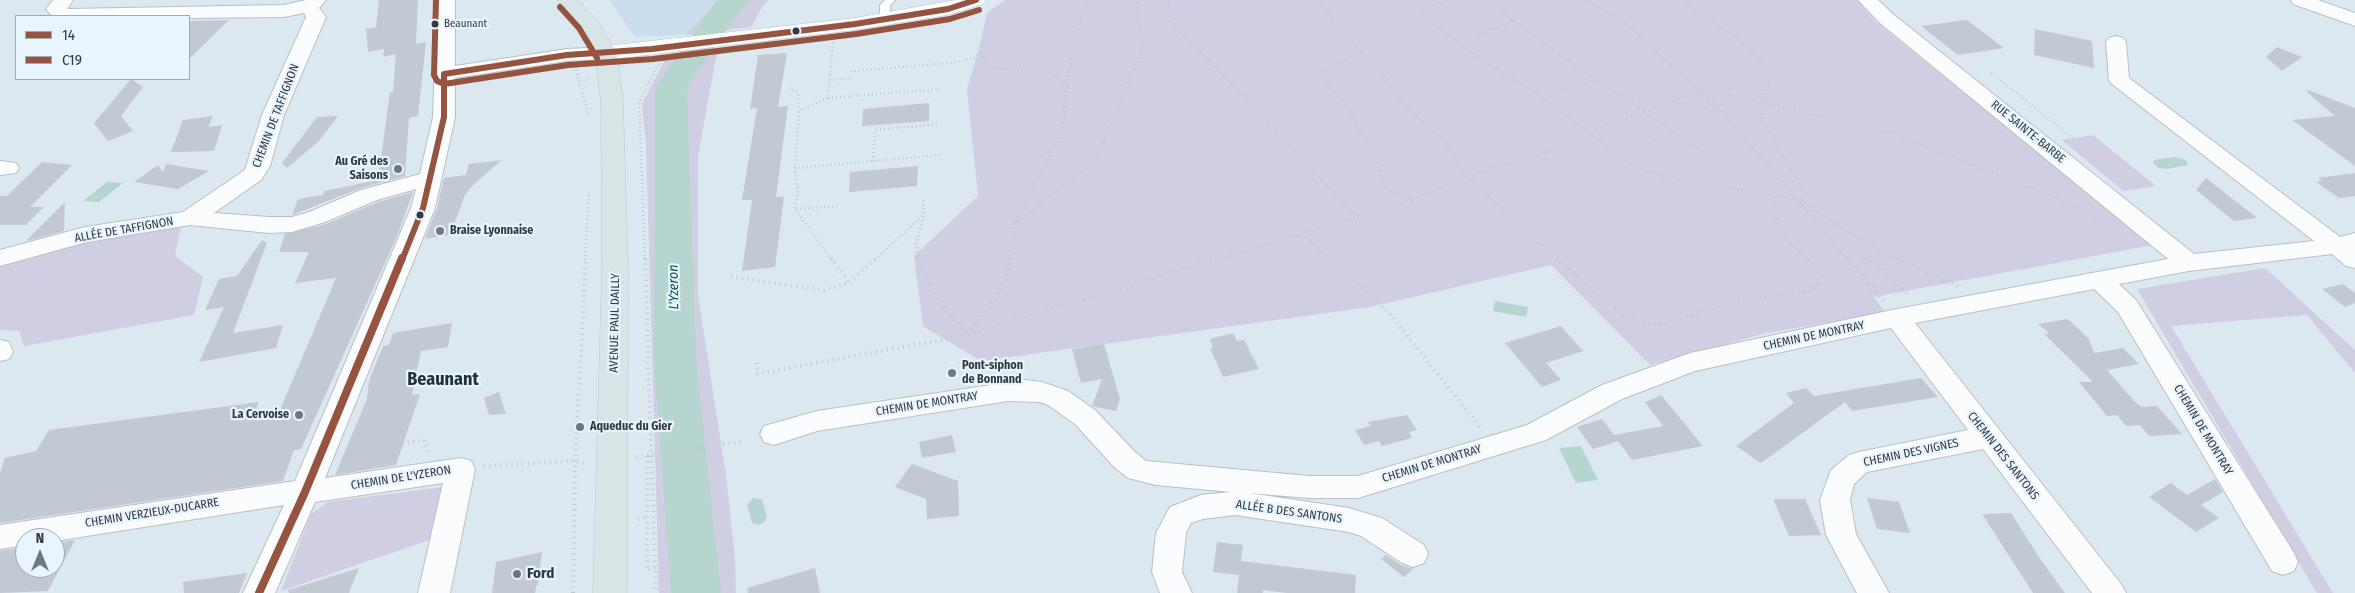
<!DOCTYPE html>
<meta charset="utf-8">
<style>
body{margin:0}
#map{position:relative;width:2355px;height:593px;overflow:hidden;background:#dce8f0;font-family:"Fira Sans Condensed",sans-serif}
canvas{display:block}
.legend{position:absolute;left:15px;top:15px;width:175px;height:65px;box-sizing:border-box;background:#e8f5fe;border:1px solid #9faab2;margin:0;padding:6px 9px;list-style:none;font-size:15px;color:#323a40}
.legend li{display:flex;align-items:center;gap:10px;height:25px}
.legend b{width:25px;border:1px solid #9faab2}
.north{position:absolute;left:15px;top:528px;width:50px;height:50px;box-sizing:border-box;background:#e8f5fe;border:1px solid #9faab2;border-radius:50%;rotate:0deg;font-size:14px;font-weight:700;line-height:20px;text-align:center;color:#323a40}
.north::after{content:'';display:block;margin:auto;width:18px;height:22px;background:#6e777e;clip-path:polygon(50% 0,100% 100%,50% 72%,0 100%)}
</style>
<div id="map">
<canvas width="2355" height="593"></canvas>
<ul class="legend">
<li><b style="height:6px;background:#965340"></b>14</li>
<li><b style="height:6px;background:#965340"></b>C19</li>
</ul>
<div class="north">N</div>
</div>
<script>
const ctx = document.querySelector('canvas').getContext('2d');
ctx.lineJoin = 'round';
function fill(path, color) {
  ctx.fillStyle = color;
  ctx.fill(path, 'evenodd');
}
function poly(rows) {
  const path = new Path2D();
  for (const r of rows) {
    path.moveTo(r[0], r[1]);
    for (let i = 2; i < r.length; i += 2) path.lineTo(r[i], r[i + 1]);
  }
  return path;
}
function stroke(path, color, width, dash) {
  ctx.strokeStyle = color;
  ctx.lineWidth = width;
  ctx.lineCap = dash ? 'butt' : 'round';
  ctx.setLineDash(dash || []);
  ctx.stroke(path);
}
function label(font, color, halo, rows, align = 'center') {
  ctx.font = font + ' "Fira Sans Condensed",sans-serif';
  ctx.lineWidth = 4.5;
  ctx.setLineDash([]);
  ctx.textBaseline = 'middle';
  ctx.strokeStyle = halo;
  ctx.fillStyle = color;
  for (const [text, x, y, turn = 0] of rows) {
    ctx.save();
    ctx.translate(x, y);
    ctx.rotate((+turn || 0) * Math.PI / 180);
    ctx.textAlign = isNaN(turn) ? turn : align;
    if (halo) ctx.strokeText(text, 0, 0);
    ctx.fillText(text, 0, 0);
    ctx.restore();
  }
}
fill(poly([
 [609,0,719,0,685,35,635,37]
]), '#cadeed');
fill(poly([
 [719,0,769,0,762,7,751,27,685,35],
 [1005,0,1857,0,1875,21,2153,245,1873,297,1886,313,1766,333,1650,365,1551,265,1370,307,981,361,923,326,914,256,978,196,967,89,977,56,987,13],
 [720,50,716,57,698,156,698,295,726,475,735,558,736,593,659,593,646,142,642,104,667,56],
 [2093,135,2156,186,2123,191,2062,140],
 [181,227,175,256,203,277,194,315,24,346,19,331,0,330,0,264,22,261,85,241],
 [2265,268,2355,350,2355,373,2307,315,2171,326,2333,593,2317,593,2137,289],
 [443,487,432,539,281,591,311,514,328,502]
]), '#d0cee2');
fill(poly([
 [2174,157,2186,160,2188,165,2166,169,2159,168,2153,163,2154,160],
 [107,182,123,183,99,202,83,201],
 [1495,301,1528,307,1526,317,1493,311],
 [1581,446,1598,480,1576,483,1559,448],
 [753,498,762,499,767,517,765,521,760,525,752,523,747,505]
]), '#b5d5ce');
fill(poly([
 [717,0,750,0,740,11,687,87,696,360,721,593,671,593,654,360,655,87,717,0]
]), '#b5d5ce');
fill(poly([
 [379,0,418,0,416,44,426,42,418,116,409,118,405,176,361,188,292,215,298,199,323,195,324,191,378,180,390,92,393,92,396,54,383,57,384,49,368,52,366,29,376,27],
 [229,20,189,59,189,21],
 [1967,20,2004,48,1958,55,1921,26],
 [2035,29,2092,41,2094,68,2034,55],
 [2277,47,2302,57,2282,71,2266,57],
 [787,53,778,107,788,106,776,197,784,197,775,267,742,271,752,200,742,200,757,108,750,109,758,55],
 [131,79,143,87,121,116,133,131,108,141,94,123],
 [2308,90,2355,108,2355,166,2292,120,2335,116,2307,92],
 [929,103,929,121,862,126,863,109],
 [213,116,208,127,222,125,214,151,171,152,183,120],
 [338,116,319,141,287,168,282,163,317,117],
 [502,160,473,185,465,195,450,235,425,239,437,208,444,178,466,175,469,164],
 [42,162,72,165,30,207,44,207,26,225,0,225,0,196,7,196],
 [166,164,209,171,178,189,134,182,158,165,163,172],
 [918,166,917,186,849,192,850,172],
 [2355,173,2355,196,2339,198,2316,182,2322,181,2318,178],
 [2206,178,2257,218,2234,221,2196,190],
 [413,192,398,234,301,449,294,450,283,481,0,523,0,473,5,458,36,451,49,430,259,402,256,409,277,417,336,278,295,283,309,252,279,252,285,234,326,224,378,202],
 [65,202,64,231,26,241],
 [262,240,267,243,233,333,283,325,276,348,199,362,224,307,205,310,219,279,237,276],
 [2343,284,2355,293,2355,303,2345,307,2322,289],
 [2068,319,2089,339,2094,353,2123,348,2139,364,2107,370,2134,401,2141,407,2157,406,2182,434,2149,436,2140,425,2126,426,2117,415,2107,416,2079,382,2093,382,2044,334,2049,333,2038,324],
 [452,323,448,347,421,351,412,395,420,394,396,465,335,475,367,399,369,381,383,346,389,345,393,333],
 [1561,326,1583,351,1546,363,1561,380,1542,387,1505,343],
 [1233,333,1237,341,1244,340,1259,369,1223,377,1210,348,1213,347,1210,339],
 [1104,344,1120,399,1116,411,1092,406,1102,379,1081,383,1072,349],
 [1921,378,1938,397,1852,411,1845,402,1761,463,1736,446,1794,403,1786,393,1806,388,1814,396],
 [499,392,506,414,489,415,484,398],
 [1661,395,1703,446,1632,460,1618,441,1593,449,1577,427,1602,419,1614,435,1663,426,1645,402],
 [1407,415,1417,430,1409,432,1412,438,1382,446,1379,441,1364,445,1355,430,1371,426,1368,422],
 [952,435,956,452,922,458,919,442],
 [912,464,958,481,959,516,927,519,926,499,895,487],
 [2215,479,2223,492,2201,505,2219,518,2196,532,2149,497,2171,483,2187,495],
 [1867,498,1899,502,1910,533,1877,529],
 [1773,499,1805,499,1821,535,1789,536],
 [2011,513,2041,560,2065,593,2033,593,1982,514],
 [75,540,48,591,0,593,0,551,25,547,25,568,55,568,55,543],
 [1217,542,1243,545,1239,575,1213,572],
 [542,552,538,585,536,586,535,593,492,593,496,562],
 [1386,555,1401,565,1413,569,1404,577,1381,559],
 [1241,561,1356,575,1355,593,1287,593,1263,590,1263,593,1237,593],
 [359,568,349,593,289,593,288,590],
 [815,568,820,593,748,593,747,588],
 [247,573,239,593,184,593,183,582]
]), '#c2c9d3');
const service = poly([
 [885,0,895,0,890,6,890,19,885,22,880,19,880,5,885,0]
]);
const minor = poly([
 [53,0,73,0,67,9,284,5,306,0,326,0,319,8,326,17,284,115,270,166,261,180,214,213,269,217,292,217,309,212,361,190,420,174,433,117,437,0,455,0,455,66,567,49,606,47,613,49,616,53,613,57,606,59,567,61,455,78,455,117,435,208,325,478,461,458,471,461,475,469,450,593,418,593,443,483,315,502,275,593,243,593,284,505,55,541,55,538,25,538,25,545,0,549,0,525,295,481,411,208,416,189,377,200,325,222,292,232,269,233,190,225,87,242,0,266,0,250,85,227,183,212,245,170,262,115,306,17,304,13,284,17,189,18,189,16,52,16,46,9,53,0],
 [1858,0,1878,0,1894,15,2194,254,2314,241,2112,84,2109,80,2106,42,2109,38,2116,36,2123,38,2126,42,2129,78,2340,237,2355,233,2355,268,2346,266,2332,254,2189,271,2119,284,2136,300,2294,553,2298,562,2294,571,2283,575,2272,571,2118,312,2094,289,1915,323,2121,584,2126,593,2092,593,1983,449,1867,472,1854,484,1850,500,1856,534,1889,593,1857,593,1826,535,1820,500,1831,470,1849,455,1859,452,1968,430,1891,328,1695,371,1622,399,1546,440,1358,498,1309,498,1249,493,1349,508,1382,518,1424,545,1428,554,1424,563,1413,567,1402,563,1361,536,1349,532,1235,515,1203,519,1191,523,1186,533,1182,572,1192,593,1160,593,1152,572,1156,533,1170,507,1201,495,1231,492,1156,485,1128,478,1115,468,1075,424,1048,405,1039,402,1008,401,817,431,774,445,764,442,760,434,764,426,817,411,1025,380,1042,382,1068,391,1095,410,1135,452,1146,461,1309,476,1358,476,1527,425,1602,385,1690,353,1897,309,2168,259,1880,23,1858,0],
 [2291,0,2318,0,2355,13,2355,26,2293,4,2291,0],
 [0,161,16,163,19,168,16,173,0,175,0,161],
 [0,340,9,342,13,352,9,359,0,361,0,340]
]);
const tertiary = poly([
 [955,0,986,0,983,4,948,15,855,30,606,60,598,58,595,53,598,48,606,46,855,18,955,0]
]);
const primary = poly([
 [557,0,578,0,598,22,617,53,623,102,628,269,627,593,593,593,602,269,601,102,595,53,578,25,557,0]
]);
stroke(service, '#b7c0c6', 2);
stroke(minor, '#b7c0c6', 2);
stroke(tertiary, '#b7c0c6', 1);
stroke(primary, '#bec4c8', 1);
stroke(poly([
 [1167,0,1171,21,1356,216,1359,215],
 [1322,0,1325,11,1361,52,1378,65,1400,101,1440,137,1467,176,1558,260],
 [1448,0,1420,10,1420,15,1491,66,1528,87,1633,166,1664,177,1799,200,1849,233,1900,260],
 [1586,0,1623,21,1721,111,1848,260],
 [1685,0,1695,11,1740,40,1759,59,1766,72,1768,84,1761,118,1806,193,1799,200],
 [1501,11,1580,69,1644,111],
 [1478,34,1515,21],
 [1361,52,1318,74,1343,101,1375,157,1385,188,1412,200,1467,176,1588,140,1597,128,1645,112],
 [576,70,579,81,589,79],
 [1991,73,2073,138],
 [829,80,851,78,852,71,950,63,974,58,977,55,983,56,990,68,1049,73,1068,85],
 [579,81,589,116],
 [789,88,798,93,799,111],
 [1565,89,1599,81],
 [828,98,940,89],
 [1673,101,1721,111],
 [1647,144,1673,133],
 [1711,158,1645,112,1699,91,1727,94,1891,133,2059,199,2102,221],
 [873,161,875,130,939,124],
 [795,168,941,155],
 [1775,197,1771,210,1787,240,1807,260],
 [796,209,837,206],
 [1016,223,1096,160,1142,50,1137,0],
 [1302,234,1330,260],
 [1846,256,1857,256,1868,260],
 [585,260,589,192],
 [645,260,639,103,658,64],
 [832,260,795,209,798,190,795,168,799,111,828,98,833,42],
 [875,260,924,214,923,198],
 [918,260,916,243,924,214],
 [1009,260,1015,224,1062,131,1072,47,1087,0],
 [1216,260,1412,200]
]), '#c2c8ca', 2.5, [1, 3]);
stroke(poly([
 [645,258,656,593],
 [831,258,849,283],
 [918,258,934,295,968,335,1006,282,1010,258],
 [1329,258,1389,313,1480,427],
 [1556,258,1596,295,1630,319,1644,324,1663,324,1745,299,1802,292,1815,288,1819,283,1819,278,1814,266,1806,258],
 [1847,258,1884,302],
 [1864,258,1880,266,1910,296],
 [1897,258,1958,286],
 [731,277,824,290,849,283,876,258],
 [757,363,757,374,968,335,1220,258],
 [348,451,424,440,429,453],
 [636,457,647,456,647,570,656,567],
 [484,466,572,461,587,464],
 [638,519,647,517],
 [573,593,575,462,586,258]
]), '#c2c8ca', 4, [1, 4.5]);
fill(service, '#fafcfd');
fill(minor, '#fafcfd');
fill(tertiary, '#fafcfd');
fill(primary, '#d8e4e6');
stroke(poly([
 [647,456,744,441]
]), '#c2c8ca', 4, [1, 4.5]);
stroke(poly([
 [444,74,567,55,652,49,855,24,948,9,976,0],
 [402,260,423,208,444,117,444,74]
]), '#965340', 6);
stroke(poly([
 [259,593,305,492,402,258]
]), '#965340', 8);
stroke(poly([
 [436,0,434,75,437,81,444,84,568,65,653,59,856,34,950,19,979,10],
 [560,7,579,28,597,58]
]), '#965340', 6);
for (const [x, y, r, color] of [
 [435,24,4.5,"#323a40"],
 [796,31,4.5,"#323a40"],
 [398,169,5,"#6e777e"],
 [420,215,4.5,"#323a40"],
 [440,231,5,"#6e777e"],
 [952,373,5,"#6e777e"],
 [299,415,5,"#6e777e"],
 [580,427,5,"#6e777e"],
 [517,574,5,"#6e777e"]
]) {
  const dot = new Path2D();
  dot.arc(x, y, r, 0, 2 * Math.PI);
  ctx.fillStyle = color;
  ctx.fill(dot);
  stroke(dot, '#e8f5fe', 2);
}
label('11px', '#323a40', '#e8f5fe', [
 ["Beaunant",444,24]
], 'left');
label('12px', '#323a40', '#e8f5fe', [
 ["CHEMIN DE TAFFIGNON",276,116,-69],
 ["RUE SAINTE-BARBE",2028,132,39],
 ["ALLÉE DE TAFFIGNON",124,230,-10],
 ["AVENUE PAUL DAILLY",615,323,-89],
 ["CHEMIN DE MONTRAY",1814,336,-12],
 ["CHEMIN DE MONTRAY",927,404,-9],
 ["CHEMIN DE MONTRAY",2203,430,59],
 ["CHEMIN DES VIGNES",1911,453,-12],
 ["CHEMIN DES SANTONS",2003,456,52],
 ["CHEMIN DE MONTRAY",1432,464,-17],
 ["CHEMIN DE L'YZERON",401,478,-9],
 ["ALLÉE B DES SANTONS",1289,512,8],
 ["CHEMIN VERZIEUX-DUCARRE",152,513,-9]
]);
label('bold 12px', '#323a40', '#e8f5fe', [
 ["Au Gré des",388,162,"right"],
 ["Saisons",388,176,"right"],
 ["Braise Lyonnaise",450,231],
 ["Pont-siphon",962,366],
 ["de Bonnand",962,380],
 ["La Cervoise",289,415,"right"],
 ["Aqueduc du Gier",590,427]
], 'left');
label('italic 14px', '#035745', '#e8f5fe', [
 ["L'Yzeron",674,287,-91]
]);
label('bold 15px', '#323a40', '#e8f5fe', [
 ["Ford",527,574]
], 'left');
label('bold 18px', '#20313d', '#e8f5fe', [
 ["Beaunant",443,380]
]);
</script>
